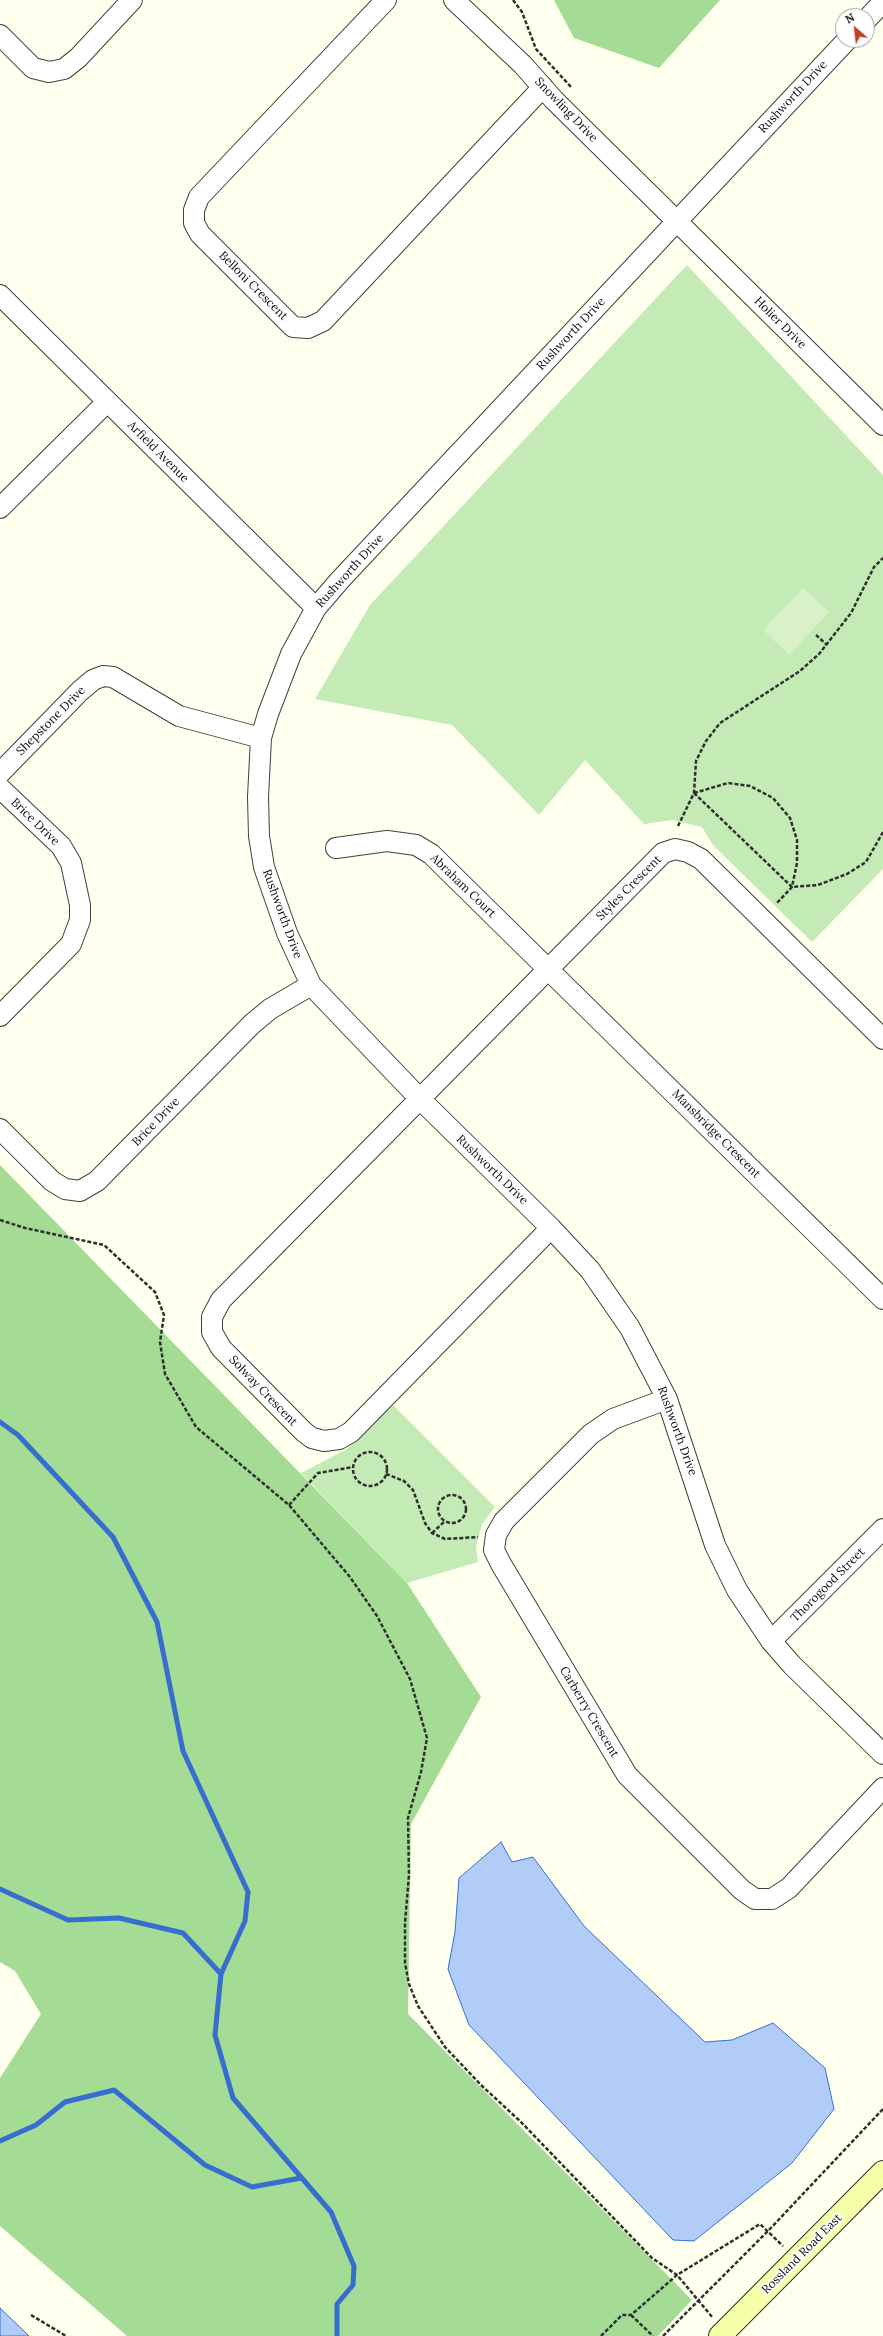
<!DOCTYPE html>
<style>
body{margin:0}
#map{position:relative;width:883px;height:2336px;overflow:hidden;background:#feffed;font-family:Lora,serif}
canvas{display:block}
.north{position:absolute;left:835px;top:8px;width:40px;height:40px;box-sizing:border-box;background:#fff;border:1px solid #9e9e9e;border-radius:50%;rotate:332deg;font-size:11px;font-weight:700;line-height:16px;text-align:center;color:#0d0d0d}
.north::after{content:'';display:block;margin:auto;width:14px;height:18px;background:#c04022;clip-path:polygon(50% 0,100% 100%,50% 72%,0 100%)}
</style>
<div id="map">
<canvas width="883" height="2336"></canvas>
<div class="north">N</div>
</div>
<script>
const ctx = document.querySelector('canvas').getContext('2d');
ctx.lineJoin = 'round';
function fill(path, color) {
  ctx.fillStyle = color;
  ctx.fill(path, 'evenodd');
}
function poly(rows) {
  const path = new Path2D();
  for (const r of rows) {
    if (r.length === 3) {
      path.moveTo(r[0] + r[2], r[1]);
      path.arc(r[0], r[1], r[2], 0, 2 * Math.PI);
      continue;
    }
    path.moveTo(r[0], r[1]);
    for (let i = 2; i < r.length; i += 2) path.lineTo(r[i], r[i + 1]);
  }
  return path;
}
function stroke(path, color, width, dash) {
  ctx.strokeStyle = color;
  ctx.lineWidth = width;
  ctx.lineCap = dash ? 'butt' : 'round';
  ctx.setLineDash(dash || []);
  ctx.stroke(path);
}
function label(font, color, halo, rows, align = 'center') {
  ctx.font = font + ' Lora,serif';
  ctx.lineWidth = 4;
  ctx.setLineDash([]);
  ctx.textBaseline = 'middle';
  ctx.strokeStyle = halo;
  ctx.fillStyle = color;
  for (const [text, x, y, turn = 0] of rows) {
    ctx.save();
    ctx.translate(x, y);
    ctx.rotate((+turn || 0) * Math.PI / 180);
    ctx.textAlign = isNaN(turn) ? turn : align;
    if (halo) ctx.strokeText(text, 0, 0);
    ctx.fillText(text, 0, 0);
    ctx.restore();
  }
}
fill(poly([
 [687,265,883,475,883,869,812,942,713,845,702,827,672,820,644,824,585,760,539,815,452,725,315,699,370,605],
 [393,1405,495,1507,482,1524,476,1546,478,1562,407,1583,301,1473,347,1449]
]), '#c4eab6');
fill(poly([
 [554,0,720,0,659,68,574,38],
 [0,1165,407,1583,481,1697,411,1824,408,2014,692,2300,658,2336,127,2336,0,2226,0,2078,41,2014,15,1971,0,1962]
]), '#a4db95');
fill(poly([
 [803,588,829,612,789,655,763,630]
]), '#d9f1c8');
const water = poly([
 [501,1842,512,1862,533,1857,584,1926,705,2042,732,2040,773,2023,825,2068,834,2109,792,2163,694,2241,673,2240,469,2025,448,1969,455,1932,459,1878,501,1842],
 [0,2308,29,2336,0,2336,0,2308]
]);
fill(water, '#b0ccf7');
stroke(water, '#366ed0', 1);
stroke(poly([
 [0,1422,18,1435,113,1537,157,1622,183,1751,248,1892,245,1921,221,1974,215,2035,233,2098,331,2212,354,2266,353,2285,337,2304,337,2336],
 [0,1889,68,1920,119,1918,183,1933,221,1974],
 [0,2141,36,2125,65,2102,114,2090,205,2165,252,2187,301,2178]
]), '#366ed0', 5);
const street = poly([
 [386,0,199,197,194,210,194,223,200,234,293,327,308,328,323,321,543,87],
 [454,0,523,65,554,100,883,425],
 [867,19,883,2],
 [0,35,33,68,49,72,64,69,78,58,132,0],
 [847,40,340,580,316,608,291,654,268,714,261,738,258,797,259,836,264,867,287,933,311,985,420,1099,551,1228,590,1270,630,1328,667,1399,715,1545,737,1590,771,1641,792,1665,883,1754],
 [0,295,316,608],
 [0,508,107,402],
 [0,773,80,691,93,680,103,676,113,677,179,716,261,738],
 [0,788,61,846,71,863,80,905,80,920,71,944,0,1016],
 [336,848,387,841,416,845,431,854,883,1299],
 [0,1129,52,1181,65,1189,80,1191,97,1181,252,1024,270,1009,311,985],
 [551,1228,351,1432,339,1439,324,1441,312,1438,304,1432,221,1348,212,1332,212,1317,221,1300,663,853,675,849,688,852,701,859,883,1039],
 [667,1399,613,1419,591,1434,504,1521,496,1535,494,1550,501,1564,627,1775,742,1890,755,1899,772,1899,789,1888,883,1788],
 [771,1641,883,1529]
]);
const secondary = poly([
 [720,2336,883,2172]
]);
stroke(street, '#404040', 22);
stroke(secondary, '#2f2f2f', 24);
stroke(poly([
 [513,0,522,12,536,49,572,88],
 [816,635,827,645],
 [694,793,792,887,818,885,847,874,866,862,883,832],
 [694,793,728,783,750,786,773,798,790,818,797,840,797,863,792,887,776,904],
 [678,826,694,793,696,761,706,741,720,723,800,671,819,654,851,613,874,567,883,558],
 [0,1220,25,1228,104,1245,155,1292,164,1315,160,1342,165,1374,196,1427,289,1505,350,1577,377,1616,410,1679,427,1738,421,1772,408,1818,409,1875,405,1923,405,1963,409,1984,418,2006,445,2047,481,2085,521,2122,652,2258,677,2275,713,2318],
 [370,1469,17],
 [386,1474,404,1481,413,1490,425,1523,432,1533,445,1539,478,1537],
 [452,1509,14],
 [289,1505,318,1473,353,1467],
 [432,1533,444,1522],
 [31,2315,66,2336],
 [631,2315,653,2336],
 [601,2336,622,2315,631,2315,677,2275,760,2224,783,2246],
 [663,2336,768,2231,883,2109]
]), '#2f2f2f', 2.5, [4, 2]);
stroke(street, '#fff', 20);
stroke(secondary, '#f4ffa8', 22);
label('12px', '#0d0d0d', '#fff', [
 ["Rushworth Drive",793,97,-47],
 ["Snowling Drive",566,110,46],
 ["Belloni Crescent",253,286,45],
 ["Holier Drive",780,323,45],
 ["Rushworth Drive",571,334,-47],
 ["Arfield Avenue",158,452,45],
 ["Rushworth Drive",350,571,-48],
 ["Shepstone Drive",51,721,-45],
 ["Brice Drive",35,822,44],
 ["Abraham Court",463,886,44],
 ["Styles Crescent",629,888,-45],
 ["Rushworth Drive",282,914,70],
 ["Brice Drive",156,1122,-46],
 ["Mansbridge Crescent",716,1134,45],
 ["Rushworth Drive",492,1170,44],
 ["Solway Crescent",263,1391,46],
 ["Rushworth Drive",677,1431,70],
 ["Thorogood Street",828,1585,-45],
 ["Carberry Crescent",589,1712,59],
 ["Rossland Road East",802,2254,-45]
]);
</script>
